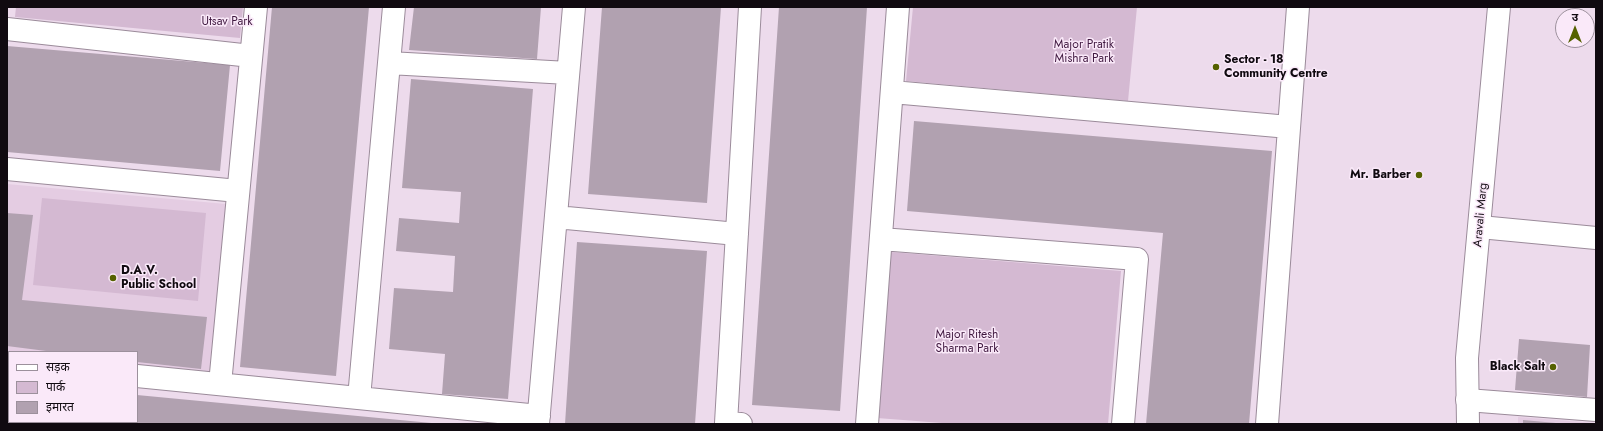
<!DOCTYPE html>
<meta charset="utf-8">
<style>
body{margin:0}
#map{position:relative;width:1603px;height:431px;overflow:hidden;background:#eddbec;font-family:Jost,"Noto Sans Devanagari",sans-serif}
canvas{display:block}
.frame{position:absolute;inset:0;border:8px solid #100a10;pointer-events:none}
.legend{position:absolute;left:8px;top:351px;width:130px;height:72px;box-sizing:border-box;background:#fae9f9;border:1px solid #9c909c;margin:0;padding:5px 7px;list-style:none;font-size:12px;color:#100a10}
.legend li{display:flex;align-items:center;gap:8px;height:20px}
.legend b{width:20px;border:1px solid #9c909c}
.north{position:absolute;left:1555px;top:8px;width:40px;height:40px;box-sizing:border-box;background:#fae9f9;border:1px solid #9c909c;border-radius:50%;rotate:0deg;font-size:11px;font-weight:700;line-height:16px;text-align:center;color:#100a10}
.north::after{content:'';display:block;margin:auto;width:14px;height:18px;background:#556100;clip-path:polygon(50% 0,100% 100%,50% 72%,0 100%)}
</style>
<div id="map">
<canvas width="1603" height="431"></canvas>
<div class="frame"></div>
<ul class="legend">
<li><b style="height:5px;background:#fff"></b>सड़क</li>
<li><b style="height:11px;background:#d4b9d2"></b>पार्क</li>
<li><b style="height:11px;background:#b1a1b0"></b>इमारत</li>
</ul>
<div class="north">उ</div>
</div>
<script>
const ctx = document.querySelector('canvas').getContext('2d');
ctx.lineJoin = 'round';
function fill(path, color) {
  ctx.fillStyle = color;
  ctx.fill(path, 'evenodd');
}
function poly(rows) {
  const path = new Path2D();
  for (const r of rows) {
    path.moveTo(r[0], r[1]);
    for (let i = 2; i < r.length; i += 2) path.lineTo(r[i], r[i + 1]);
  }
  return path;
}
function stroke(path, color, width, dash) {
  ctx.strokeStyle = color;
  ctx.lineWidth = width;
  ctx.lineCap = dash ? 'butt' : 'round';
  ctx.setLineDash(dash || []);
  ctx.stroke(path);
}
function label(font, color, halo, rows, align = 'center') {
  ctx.font = font + ' Jost,sans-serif';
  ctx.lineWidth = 3;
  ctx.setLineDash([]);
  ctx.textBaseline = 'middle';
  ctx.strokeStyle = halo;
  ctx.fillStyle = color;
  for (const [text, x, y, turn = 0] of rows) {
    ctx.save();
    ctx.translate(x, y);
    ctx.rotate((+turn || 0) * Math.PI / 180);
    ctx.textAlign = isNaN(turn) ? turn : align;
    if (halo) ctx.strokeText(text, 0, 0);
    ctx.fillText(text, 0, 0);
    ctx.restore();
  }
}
fill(poly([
 [7,184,226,204,209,374,137,366,137,352,7,352],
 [1518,417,1596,423,1596,424,1518,424]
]), '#e4cce2');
fill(poly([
 [16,7,243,7,240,38,15,17],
 [913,7,1137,7,1128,101,906,81],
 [42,198,206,213,198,301,33,285],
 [891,252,1121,271,1108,424,955,424,877,418]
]), '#d4b9d2');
fill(poly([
 [272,7,369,7,336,376,240,367],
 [414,7,541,7,537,59,409,50],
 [602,7,721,7,707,203,588,194],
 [779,7,867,7,840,411,752,405],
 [7,46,230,65,220,171,7,152],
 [411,79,533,89,508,399,442,394,445,354,389,349,394,288,453,292,455,256,396,251,399,218,459,223,461,192,402,188],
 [914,121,1272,151,1249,424,1146,424,1163,233,907,211],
 [7,213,33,215,22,300,207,317,201,369,137,362,137,352,54,352,7,346],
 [577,242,707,251,695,424,565,424],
 [1519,339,1590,345,1587,397,1515,390],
 [7,384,9,384,9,422,137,422,137,395,442,424,7,424],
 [1523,420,1556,423,1556,424,1523,424]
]), '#b1a1b0');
const minor = poly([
 [7,29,251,56],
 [389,63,568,73],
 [892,92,1289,127],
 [7,169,238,191],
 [556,217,737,234],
 [1480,227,1596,238],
 [881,239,1137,259,1123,424],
 [7,363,9,363],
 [137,376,539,416],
 [220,384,256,7],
 [359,398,394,7],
 [1467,400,1596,410],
 [538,424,574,7],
 [741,424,726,423,750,7],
 [867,424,898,7],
 [1267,424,1298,7]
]);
const tertiary = poly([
 [1468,424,1467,358,1499,7]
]);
stroke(minor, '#9b8b9a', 24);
stroke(tertiary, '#9b8b9a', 24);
stroke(minor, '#fff', 22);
stroke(tertiary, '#fff', 22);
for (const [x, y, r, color] of [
 [1216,67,4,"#556100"],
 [1419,175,4,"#556100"],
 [113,278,4,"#556100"],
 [1553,367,4,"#556100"]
]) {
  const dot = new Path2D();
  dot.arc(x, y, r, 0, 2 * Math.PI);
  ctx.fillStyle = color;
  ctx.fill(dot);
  stroke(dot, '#fae9f9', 1.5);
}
label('12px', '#401940', '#fae9f9', [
 ["Utsav Park",227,22],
 ["Major Pratik",1084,45],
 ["Mishra Park",1084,59],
 ["Major Ritesh",967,335],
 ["Sharma Park",967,349]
]);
label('bold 12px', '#100a10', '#fae9f9', [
 ["Sector - 18",1224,60],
 ["Community Centre",1224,74],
 ["Mr. Barber",1411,175,"right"],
 ["D.A.V.",121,271],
 ["Public School",121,285],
 ["Black Salt",1545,367,"right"]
], 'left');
label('12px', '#100a10', '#fae9f9', [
 ["Aravali Marg",1481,215,-85]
]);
</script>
